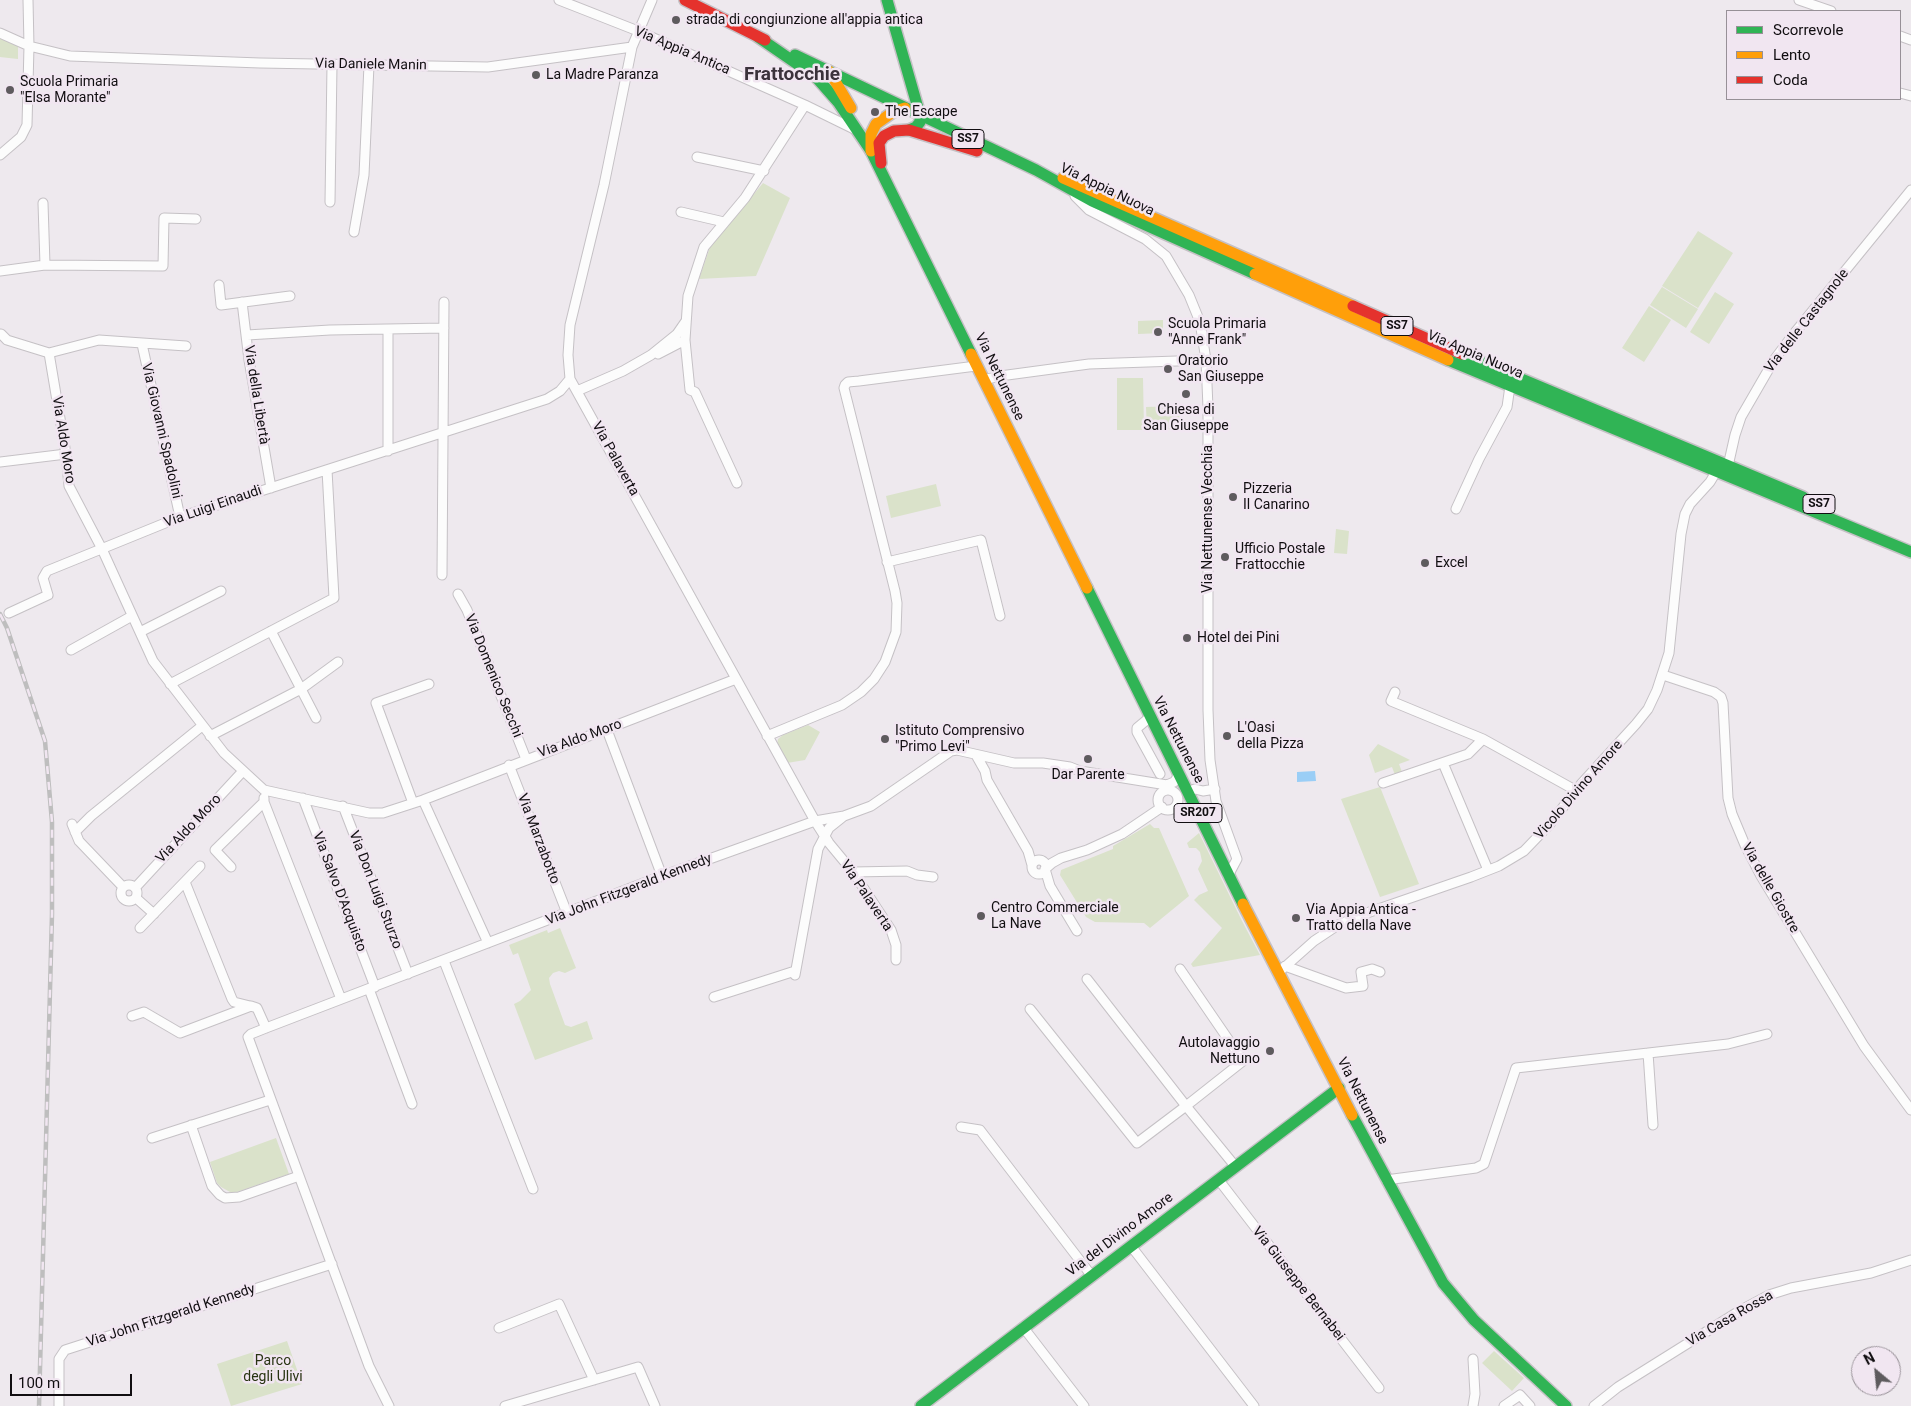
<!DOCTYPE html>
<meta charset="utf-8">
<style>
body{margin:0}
#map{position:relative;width:1911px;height:1406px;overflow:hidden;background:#eee9ee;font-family:Roboto,sans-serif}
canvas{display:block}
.legend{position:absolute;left:1726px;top:10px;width:175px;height:90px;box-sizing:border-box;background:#f1e6f1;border:1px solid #979097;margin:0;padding:6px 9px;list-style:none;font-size:15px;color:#110e11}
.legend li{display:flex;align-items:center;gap:10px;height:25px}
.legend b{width:25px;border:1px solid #979097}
.north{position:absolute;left:1851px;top:1346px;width:50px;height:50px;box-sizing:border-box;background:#f1e6f1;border:1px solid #979097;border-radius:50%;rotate:332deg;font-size:14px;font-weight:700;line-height:20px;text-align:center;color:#110e11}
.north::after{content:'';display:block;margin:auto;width:18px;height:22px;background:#5e5b5e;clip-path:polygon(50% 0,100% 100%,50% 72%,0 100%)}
.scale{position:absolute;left:10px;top:1374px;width:122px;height:22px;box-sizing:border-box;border:2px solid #110e11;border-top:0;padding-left:6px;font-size:15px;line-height:18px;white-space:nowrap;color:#110e11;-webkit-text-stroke:4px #f1e6f1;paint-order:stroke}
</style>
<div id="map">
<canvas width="1911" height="1406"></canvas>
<ul class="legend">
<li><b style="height:6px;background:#30b455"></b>Scorrevole</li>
<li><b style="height:6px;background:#ff9f0a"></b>Lento</li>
<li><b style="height:6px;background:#e5322d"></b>Coda</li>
</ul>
<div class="north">N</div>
<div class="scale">100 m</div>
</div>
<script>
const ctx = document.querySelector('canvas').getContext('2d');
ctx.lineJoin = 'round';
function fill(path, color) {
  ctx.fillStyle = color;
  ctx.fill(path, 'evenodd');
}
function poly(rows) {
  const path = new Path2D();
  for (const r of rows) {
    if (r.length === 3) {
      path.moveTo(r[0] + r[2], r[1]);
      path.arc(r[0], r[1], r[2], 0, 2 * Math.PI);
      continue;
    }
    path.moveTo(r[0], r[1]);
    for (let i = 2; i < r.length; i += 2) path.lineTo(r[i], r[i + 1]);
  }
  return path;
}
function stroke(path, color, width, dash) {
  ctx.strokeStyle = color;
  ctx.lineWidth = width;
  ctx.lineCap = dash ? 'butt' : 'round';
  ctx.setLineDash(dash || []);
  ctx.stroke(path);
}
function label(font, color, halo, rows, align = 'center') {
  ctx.font = font + ' Roboto,sans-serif';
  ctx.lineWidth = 5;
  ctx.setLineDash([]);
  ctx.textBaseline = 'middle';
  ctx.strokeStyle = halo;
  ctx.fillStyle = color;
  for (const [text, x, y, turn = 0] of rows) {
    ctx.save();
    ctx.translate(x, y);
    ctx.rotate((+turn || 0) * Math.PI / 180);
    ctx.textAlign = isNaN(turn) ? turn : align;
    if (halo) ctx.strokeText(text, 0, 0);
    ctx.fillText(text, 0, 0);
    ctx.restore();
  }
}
fill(poly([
 [0,38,18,46,18,59,0,57],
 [763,183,790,198,756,276,699,279,710,247],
 [1698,231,1733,253,1698,308,1662,286],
 [1662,287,1698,309,1686,328,1650,305],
 [1715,292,1734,304,1709,344,1690,332],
 [1649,306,1671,320,1644,362,1622,348],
 [1163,320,1163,333,1138,334,1138,321],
 [1117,378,1143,378,1144,430,1117,430],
 [1179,406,1180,429,1147,430,1146,407],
 [936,484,941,506,891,518,886,496],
 [1336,529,1349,531,1347,554,1334,553],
 [808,725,820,732,805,760,787,763,777,744,778,739,783,735],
 [1378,744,1410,760,1399,764,1402,772,1395,775,1392,767,1375,773,1369,755],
 [1380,787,1419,884,1380,897,1341,799],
 [1150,824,1154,828,1159,828,1189,896,1150,928,1144,923,1095,922,1086,917,1060,875,1061,870,1113,849,1113,846],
 [1199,833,1242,921,1260,955,1193,967,1191,964,1222,928,1194,900,1199,895,1208,891,1198,869,1202,861,1200,852,1196,848,1189,848,1187,843],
 [560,928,576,968,565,973,559,971,553,973,549,978,550,984,565,1025,571,1027,587,1021,593,1039,535,1060,514,1004,520,1001,531,990,518,953,513,955,509,945,547,930,548,933],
 [276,1138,289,1174,237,1192,230,1192,221,1187,217,1183,210,1162],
 [287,1341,302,1384,231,1406,217,1364],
 [1494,1351,1524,1378,1512,1391,1482,1363]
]), '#dae2ca');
fill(poly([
 [1315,771,1316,781,1297,782,1297,772]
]), '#9acef6');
const street = poly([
 [559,0,638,31,805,105,854,129],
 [652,0,632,47,604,185,570,325,568,355,570,379,815,821,829,843,853,872,891,930,896,945,896,960],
 [1799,0,1831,11],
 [0,33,29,46,70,56,260,63,488,67,632,47],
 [1900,36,1911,40],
 [1900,93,1911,96],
 [0,155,21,137,27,125,29,46,28,0],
 [697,157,764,171],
 [1075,196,1089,210,1145,239,1166,256,1189,295,1200,322,1206,360,1208,408,1208,710,1210,760,1216,801,1237,859,1228,876],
 [330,202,332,65],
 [43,203,45,265],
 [681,212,724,222],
 [354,232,364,175,369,65],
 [0,271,45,265,163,266,164,218,196,219],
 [219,285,221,305,290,296],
 [242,302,249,360,271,488],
 [1,334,7,340,49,353],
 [247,335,330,330,444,328],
 [142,344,180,517],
 [49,353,66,454,69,486,102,549,153,661,224,753,264,790,369,813,383,813,423,800,736,679],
 [49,353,99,340,186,346],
 [658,354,685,340],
 [983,380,1000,376,1089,364,1206,360],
 [577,391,623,371,651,355,677,334,686,321],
 [388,451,388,329],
 [0,462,66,454],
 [1728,466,1735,435,1741,417,1774,360,1792,336,1911,190],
 [737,483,695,392,690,390,685,340,688,296,704,247,745,198,805,105],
 [1456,509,1479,459,1507,407,1510,386],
 [887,562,981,540,1000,616],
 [442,575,444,302],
 [458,594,467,610,526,759],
 [9,613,48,595,43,578,47,571,180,517,547,399,560,391,570,379],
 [271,631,316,718],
 [140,632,221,591],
 [71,650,132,616],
 [1663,675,1714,692,1721,697,1723,703,1728,798,1732,814,1745,845,1761,876,1864,1046,1911,1110],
 [170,684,334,598,327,470],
 [1395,692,1391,701,1483,739,1575,790],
 [1149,718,1137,728,1137,732,1160,774],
 [607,730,662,876],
 [210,736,301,689,338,662],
 [767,736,842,705,861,692,874,679,885,662,896,632,897,603,895,591,844,388,845,385,848,382,859,381,976,366],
 [976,755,985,771,987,780,1028,851,1032,865],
 [1443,763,1488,870],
 [509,765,567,913],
 [1383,783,1468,754,1483,739],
 [1168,800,10],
 [1187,792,1195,789,1203,791,1215,789],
 [303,798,375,987],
 [423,800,488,943],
 [264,802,341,999],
 [413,803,376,703,429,684],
 [343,806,408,974],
 [72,824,79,841,123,887],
 [75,832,91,816,202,726],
 [1039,867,7],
 [231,867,215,850,264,802,264,798],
 [853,872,907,871,917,875,933,877],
 [185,882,232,999,234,1002,250,1006],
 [129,893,8],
 [135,888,243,771],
 [136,898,154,914],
 [140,928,200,866],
 [1077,931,1050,886,1045,869,1052,863,1061,858,1087,850,1122,834,1162,807],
 [444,961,533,1189],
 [1285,966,1346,988,1363,986,1361,972,1372,969,1380,972],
 [1278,973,1314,941,1338,925,1364,914,1471,877,1499,866,1524,851,1549,825,1582,783,1636,724,1648,709,1657,690,1669,653,1681,534,1685,514,1690,504,1710,482,1716,472],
 [795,975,818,849,829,828,844,816,871,806,951,751,957,750,1014,763,1043,763,1070,767,1080,771,1167,785,1174,782,1177,778,1178,772],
 [1087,979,1186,1106,1243,1061,1180,969],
 [369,989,412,1104],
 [714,997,795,971],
 [1030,1009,1137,1143,1186,1106,1235,1166],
 [132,1016,144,1012,180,1033,251,1006,257,1008,266,1028],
 [1648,1053,1653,1125],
 [191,1125,212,1186,220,1195,225,1198,239,1197,299,1176],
 [961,1127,980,1130,1091,1275],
 [152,1138,270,1100],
 [1218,1179,1379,1388],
 [1386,1180,1476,1168,1484,1164,1516,1068,1728,1044,1767,1034],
 [1131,1246,1254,1406],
 [1023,1327,1084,1406],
 [499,1328,559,1304,594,1380],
 [59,1406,59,1359,65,1350,332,1264],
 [389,1406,369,1366,248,1037,251,1034,266,1028,662,876,815,821,844,816],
 [505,1406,638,1367,655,1406],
 [1473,1406,1475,1394,1473,1359],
 [1504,1406,1520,1395,1530,1406],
 [1594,1406,1618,1387,1741,1310,1769,1295,1791,1288,1871,1273,1911,1260]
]);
const fast = poly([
 [887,0,920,115,920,122,916,127,909,130],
 [758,37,816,77,838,102,871,151,971,354],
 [795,55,1036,170,1092,201,1255,274],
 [1462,354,1803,497],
 [1448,360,1911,552],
 [1087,588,1243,904],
 [1352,1115,1443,1283,1474,1320,1566,1406],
 [921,1406,1339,1088]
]);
const slow = poly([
 [829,71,851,108],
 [871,151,871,134,876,124,893,112,905,108],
 [1063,178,1353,306],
 [1255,274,1448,360],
 [971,354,1087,588],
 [1243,904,1352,1115]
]);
const jam = poly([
 [685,0,765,40],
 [881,163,879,143,884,136,894,131,909,130,977,151],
 [1353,306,1462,354]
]);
stroke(street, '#c5c1c5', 11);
stroke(fast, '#c5c1c5', 14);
stroke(slow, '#c5c1c5', 14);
stroke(jam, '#c5c1c5', 14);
stroke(street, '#fcfcfc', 9);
stroke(fast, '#30b455', 11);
stroke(slow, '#ff9f0a', 11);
stroke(jam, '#e5322d', 11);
const rail = poly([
 [0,614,7,628,45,741,52,822,52,914,39,1406]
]);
stroke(rail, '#bebebe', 4.5);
stroke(rail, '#f1e6f1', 2.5, [8]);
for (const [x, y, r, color] of [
 [676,20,5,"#5e5b5e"],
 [536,75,5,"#5e5b5e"],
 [10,90,5,"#5e5b5e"],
 [875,112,5,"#5e5b5e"],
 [1158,332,5,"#5e5b5e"],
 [1168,369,5,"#5e5b5e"],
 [1186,394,5,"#5e5b5e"],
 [1233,497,5,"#5e5b5e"],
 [1225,557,5,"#5e5b5e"],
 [1425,563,5,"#5e5b5e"],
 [1187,638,5,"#5e5b5e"],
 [1227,736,5,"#5e5b5e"],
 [885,739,5,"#5e5b5e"],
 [1088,759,5,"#5e5b5e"],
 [981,916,5,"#5e5b5e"],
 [1296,918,5,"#5e5b5e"],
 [1270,1051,5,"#5e5b5e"]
]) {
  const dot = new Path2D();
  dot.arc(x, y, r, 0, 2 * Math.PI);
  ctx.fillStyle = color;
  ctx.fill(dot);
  stroke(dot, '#f1e6f1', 2);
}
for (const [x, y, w] of [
 [968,139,32],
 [1397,326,32],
 [1819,504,32],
 [1198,813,48]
]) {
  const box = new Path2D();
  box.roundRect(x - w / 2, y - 9.5, w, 19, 4);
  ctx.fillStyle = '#f1e6f1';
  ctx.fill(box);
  stroke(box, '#110e11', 1);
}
label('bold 12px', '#110e11', null, [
 ["SS7",968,139],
 ["SS7",1397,326],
 ["SS7",1819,504],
 ["SR207",1198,813]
]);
label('14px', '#110e11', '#f1e6f1', [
 ["strada di congiunzione all'appia antica",686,20],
 ["La Madre Paranza",546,75],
 ["Scuola Primaria",20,82],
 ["\"Elsa Morante\"",20,98],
 ["The Escape",885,112],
 ["Scuola Primaria",1168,324],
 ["\"Anne Frank\"",1168,340],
 ["Oratorio",1178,361],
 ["San Giuseppe",1178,377],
 ["Chiesa di",1186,410,"center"],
 ["San Giuseppe",1186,426,"center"],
 ["Pizzeria",1243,489],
 ["Il Canarino",1243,505],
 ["Ufficio Postale",1235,549],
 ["Frattocchie",1235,565],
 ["Excel",1435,563],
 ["Hotel dei Pini",1197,638],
 ["L'Oasi",1237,728],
 ["della Pizza",1237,744],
 ["Istituto Comprensivo",895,731],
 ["\"Primo Levi\"",895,747],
 ["Dar Parente",1088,775,"center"],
 ["Centro Commerciale",991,908],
 ["La Nave",991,924],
 ["Via Appia Antica -",1306,910],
 ["Tratto della Nave",1306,926],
 ["Autolavaggio",1260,1043,"right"],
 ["Nettuno",1260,1059,"right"]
], 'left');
label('14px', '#110e11', '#f1e6f1', [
 ["Via Appia Antica",682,51,23],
 ["Via Daniele Manin",371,65,1],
 ["Via Appia Nuova",1107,190,26],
 ["Via delle Castagnole",1807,321,-52],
 ["Via Appia Nuova",1475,355,23],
 ["Via Nettunense",999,377,64],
 ["Via della Libertà",256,395,81],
 ["Via Giovanni Spadolini",161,431,77],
 ["Via Aldo Moro",63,440,81],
 ["Via Palaverta",615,459,61],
 ["Via Luigi Einaudi",213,507,-19],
 ["Via Nettunense Vecchia",1208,519,-90],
 ["Via Domenico Secchi",493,676,68],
 ["Via Aldo Moro",580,739,-20],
 ["Via Nettunense",1178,740,63],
 ["Vicolo Divino Amore",1579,790,-49],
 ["Via Aldo Moro",189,829,-47],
 ["Via Marzabotto",538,839,69],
 ["Via delle Giostre",1770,888,60],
 ["Via Don Luigi Sturzo",375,890,69],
 ["Via John Fitzgerald Kennedy",629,890,-21],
 ["Via Salvo D'Acquisto",339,892,69],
 ["Via Palaverta",866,896,56],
 ["Via Nettunense",1362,1101,63],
 ["Via del Divino Amore",1120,1235,-37],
 ["Via Giuseppe Bernabei",1298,1284,52],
 ["Via John Fitzgerald Kennedy",171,1316,-18],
 ["Via Casa Rossa",1730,1319,-30]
]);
label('14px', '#283412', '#f1e6f1', [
 ["Parco",273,1361],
 ["degli Ulivi",273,1377]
]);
label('bold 19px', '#3b323b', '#f1e6f1', [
 ["Frattocchie",792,75]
]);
</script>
